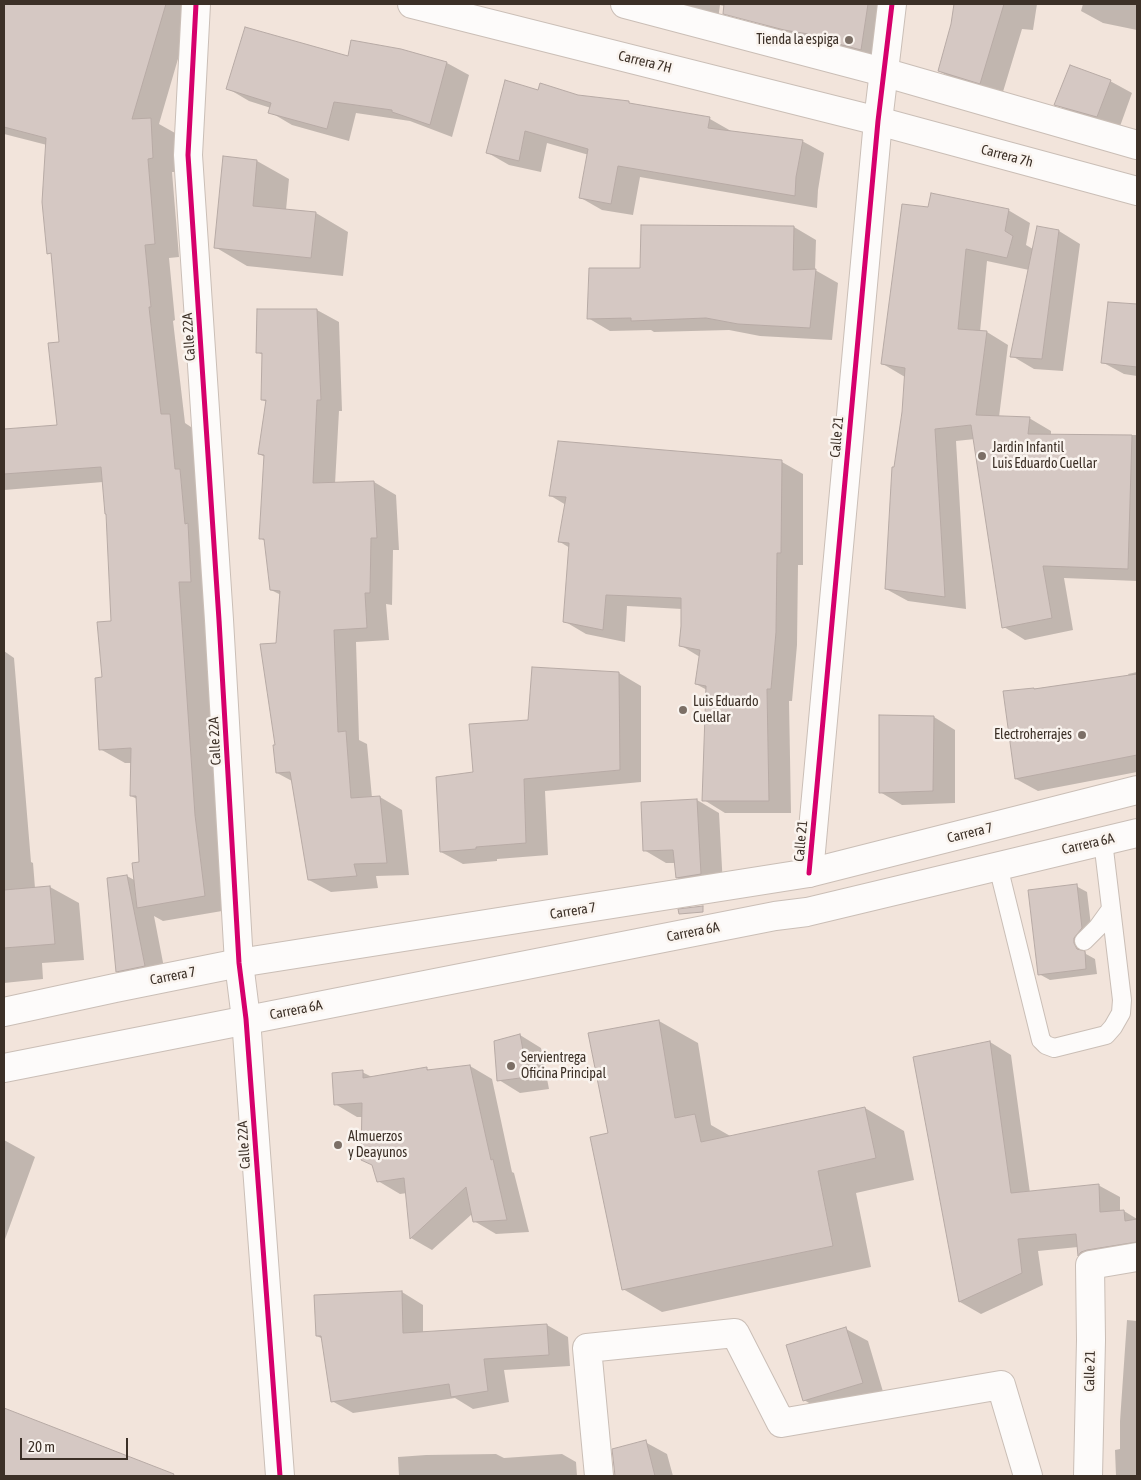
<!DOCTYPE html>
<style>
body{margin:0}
#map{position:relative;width:1141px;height:1480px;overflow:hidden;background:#f2e4db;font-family:"Asap Condensed",sans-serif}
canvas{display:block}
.frame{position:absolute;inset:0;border:5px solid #3c3027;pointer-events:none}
.scale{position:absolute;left:20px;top:1438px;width:108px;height:22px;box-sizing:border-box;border:2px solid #3c3027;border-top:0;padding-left:6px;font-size:15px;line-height:18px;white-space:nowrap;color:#3c3027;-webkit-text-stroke:4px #faf4ef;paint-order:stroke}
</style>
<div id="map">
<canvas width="1141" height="1480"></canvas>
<div class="frame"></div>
<div class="scale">20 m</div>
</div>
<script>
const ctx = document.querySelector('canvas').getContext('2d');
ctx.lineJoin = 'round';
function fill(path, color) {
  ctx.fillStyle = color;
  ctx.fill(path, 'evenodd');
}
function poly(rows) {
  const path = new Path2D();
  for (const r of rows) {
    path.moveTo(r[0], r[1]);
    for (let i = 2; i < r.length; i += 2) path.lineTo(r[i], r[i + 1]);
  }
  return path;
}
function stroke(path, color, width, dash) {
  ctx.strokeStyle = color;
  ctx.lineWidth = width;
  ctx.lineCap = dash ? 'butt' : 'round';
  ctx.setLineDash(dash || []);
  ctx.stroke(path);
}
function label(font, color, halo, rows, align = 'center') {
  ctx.font = font + ' "Asap Condensed",sans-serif';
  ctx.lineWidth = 5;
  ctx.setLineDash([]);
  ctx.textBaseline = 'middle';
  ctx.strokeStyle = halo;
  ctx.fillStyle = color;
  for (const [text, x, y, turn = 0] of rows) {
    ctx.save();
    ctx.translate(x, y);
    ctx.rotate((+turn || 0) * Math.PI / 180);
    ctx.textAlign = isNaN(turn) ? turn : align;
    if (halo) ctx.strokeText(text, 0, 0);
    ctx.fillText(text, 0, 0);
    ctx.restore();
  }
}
fill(poly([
 [4,4,194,4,159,124,175,133,177,172,172,172,179,257,169,258,175,320,173,321,185,423,194,429,215,595,203,596,219,830,228,910,163,921,154,916,166,978,139,984,117,971,127,876,136,881,140,863,137,799,131,796,132,763,125,763,100,749,103,678,112,622,107,514,103,482,4,490,4,431,59,426,61,343,47,145,4,134],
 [660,4,895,4,885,63,786,37,762,23,763,15,720,5,718,19],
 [955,4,1037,4,1033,30,1022,29,1002,95,961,83,939,71,953,24],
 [1083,4,1137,4,1137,30,1103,23,1081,11],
 [349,58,447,63,469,75,452,137,410,121,356,113,349,141,292,125,270,112,271,108,249,101,227,88],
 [1110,81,1132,93,1119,129,1078,117,1056,104],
 [539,91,628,102,632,105,710,119,731,131,802,141,824,153,818,190,817,208,640,177,633,215,602,210,581,198,589,155,547,143,541,172,509,165,488,153],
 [225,157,257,161,289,179,286,210,316,213,348,232,343,276,247,266,215,247],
 [930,209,1008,210,1030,223,1026,245,1033,249,1059,231,1080,244,1063,371,1034,369,1012,356,1029,270,987,261,980,332,987,332,1008,345,999,417,1029,418,1051,431,1051,435,1137,435,1137,581,1064,578,1073,630,1025,640,1004,627,975,439,956,441,966,609,908,601,886,589,895,468,903,412,905,377,883,364],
 [642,226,794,227,816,240,815,270,838,283,832,340,760,336,729,330,654,332,651,330,610,331,588,318,641,269],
 [1110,303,1137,305,1137,376,1124,374,1102,362],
 [259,310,317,310,339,322,342,411,339,411,335,484,374,482,396,495,399,550,393,550,392,605,386,604,389,640,356,642,359,740,367,744,372,798,380,797,402,810,409,875,376,876,378,888,331,892,309,880,292,781,277,773,277,644,281,595,271,590,265,541,260,538,265,457,259,454,267,402,262,400,263,355,257,352],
 [782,462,803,474,803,565,798,565,797,645,792,701,789,701,791,813,725,813,704,800,707,690,696,684,700,657,680,645,682,609,627,606,625,642,586,634,564,621,570,548,560,542,566,505,551,496],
 [4,651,14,658,31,862,33,863,35,888,50,887,79,903,84,960,42,963,43,979,4,983],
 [1137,672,1137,772,1038,791,1016,779,1034,689,1129,676,1128,674],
 [619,673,641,686,641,782,545,791,548,855,497,859,497,861,463,864,441,852,474,773,529,721],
 [934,717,955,730,955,803,902,805,880,792],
 [697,800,719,813,723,886,699,890,677,878,675,863,666,863,644,850],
 [1076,886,1087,892,1092,934,1084,944,1084,950,1086,954,1095,959,1097,974,1050,980,1039,974],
 [659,1021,698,1043,711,1125,732,1137,865,1108,904,1131,914,1180,856,1193,871,1267,662,1312,623,1289,609,1134],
 [520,1035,541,1048,549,1089,520,1093,499,1080],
 [990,1042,1011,1055,1030,1193,1098,1185,1120,1197,1120,1212,1124,1211,1137,1219,1137,1257,1100,1267,1079,1255,1078,1247,1038,1251,1043,1285,981,1314,960,1302,914,1058],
 [470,1066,492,1079,512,1172,514,1173,529,1232,496,1234,474,1221,472,1214,432,1250,411,1238,407,1193,400,1194,378,1181,363,1117,357,1117,335,1104,362,1072,372,1077,427,1069,431,1071],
 [4,1140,35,1157,4,1242],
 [402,1292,423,1305,423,1333,547,1325,568,1337,570,1366,504,1370,509,1402,473,1409,455,1398,353,1413,332,1401,323,1339,317,1336],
 [1127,1320,1137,1321,1137,1476,1116,1476,1115,1450,1120,1449,1120,1421],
 [846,1329,868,1341,884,1395,826,1413,804,1400],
 [4,1409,133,1460,161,1476,4,1476],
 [645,1442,667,1454,673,1476,616,1476,616,1474],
 [496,1454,504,1458,562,1454,576,1462,577,1476,399,1476,398,1457,426,1455]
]), '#0003');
const building = poly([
 [4,4,166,4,132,119,151,118,153,158,148,159,155,244,145,245,151,307,149,307,161,414,170,414,175,469,180,469,185,524,188,523,191,582,179,582,195,815,205,896,137,908,132,863,139,862,136,796,130,796,131,748,99,750,95,678,102,677,97,622,111,621,106,514,105,514,101,467,4,474,4,429,57,425,48,343,59,342,51,253,47,254,42,202,46,138,4,127,4,4],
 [724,4,868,4,861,50,820,39,820,36,784,30,723,14,724,4],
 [954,4,1004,4,980,84,938,71,951,24,954,4],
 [245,27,348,56,351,40,401,49,447,62,430,125,392,112,392,110,334,102,327,129,268,113,271,103,226,89,245,27],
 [1070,65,1111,80,1097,117,1054,105,1070,65],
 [505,80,538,90,540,83,578,95,629,101,629,103,710,117,708,128,803,140,796,177,795,196,618,166,611,204,579,198,588,149,525,131,519,161,486,153,505,80],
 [223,156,257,160,253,206,316,212,311,258,214,248,223,156],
 [931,193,1009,209,1005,231,1013,236,1007,258,966,249,958,329,987,331,976,415,1030,417,1028,434,1132,435,1128,569,1043,566,1052,618,1002,628,971,425,935,429,945,597,885,589,892,467,894,467,902,412,905,368,881,364,902,204,928,207,931,193],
 [641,225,794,226,793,270,816,269,810,328,738,324,706,318,631,321,631,318,587,319,589,268,640,268,641,225],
 [1037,226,1059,230,1042,359,1010,357,1037,226],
 [1108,302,1137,304,1137,367,1101,363,1108,302],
 [257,309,317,309,321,400,317,400,313,483,374,481,377,538,371,538,370,593,365,593,367,628,334,630,338,732,346,731,351,798,380,796,387,863,354,864,357,876,308,880,290,772,276,773,273,745,275,745,260,644,276,643,280,591,270,590,264,539,259,539,264,455,258,454,266,400,261,400,262,353,256,353,257,309],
 [558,441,782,460,781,553,777,553,776,632,771,689,767,689,769,801,702,801,706,686,695,684,700,650,679,646,681,626,681,598,606,595,603,630,563,622,569,543,558,542,566,497,549,496,558,441],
 [532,667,619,672,620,770,524,779,526,843,476,847,476,849,440,852,436,777,473,772,469,724,528,720,532,667],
 [1137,674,1137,755,1015,779,1003,691,1034,688,1034,689,1137,674],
 [879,715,934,716,933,791,879,793,879,715],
 [697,799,701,874,676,878,673,850,643,851,641,802,697,799],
 [127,875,145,966,116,972,107,878,127,875],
 [1077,884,1082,928,1074,938,1074,943,1077,949,1085,951,1086,969,1038,975,1028,890,1077,884],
 [50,886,55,944,4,948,4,890,50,886],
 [703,906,703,912,679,914,678,909,703,906],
 [659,1020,675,1118,695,1114,701,1142,865,1107,876,1158,818,1171,833,1246,622,1290,590,1137,608,1133,588,1033,659,1020],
 [520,1034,528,1077,497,1081,494,1041,520,1034],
 [990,1041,1011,1193,1099,1184,1100,1212,1124,1210,1125,1221,1137,1219,1137,1242,1087,1250,1081,1252,1078,1256,1076,1234,1018,1239,1022,1273,959,1302,913,1057,990,1041],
 [470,1065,491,1160,493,1159,507,1220,473,1222,466,1187,410,1239,404,1178,377,1182,372,1165,361,1160,362,1103,334,1105,332,1073,363,1070,363,1078,427,1067,427,1070,470,1065],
 [402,1291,403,1333,547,1324,549,1355,484,1359,488,1391,451,1397,449,1384,331,1402,321,1336,316,1336,314,1295,402,1291],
 [846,1327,863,1383,803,1401,786,1345,846,1327],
 [4,1408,174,1474,173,1476,4,1476,4,1408],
 [646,1440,655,1476,615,1476,612,1449,646,1440]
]);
fill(building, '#d5c8c3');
stroke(building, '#b7aaa5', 1);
const lane = poly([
 [998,866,1041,1040,1046,1045,1054,1048,1106,1035,1113,1027,1121,1013,1122,1000,1103,841],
 [1084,941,1098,927,1111,909]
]);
const street = poly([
 [196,4,188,155,219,620,239,963,246,1019,280,1476],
 [809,873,878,121,892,4],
 [599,1476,587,1348,735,1333,781,1423,1001,1385,1028,1476],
 [1088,1476,1091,1340,1090,1265,1137,1257]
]);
const secondary = poly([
 [412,4,878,121,1137,191],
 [625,4,883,72,1137,145],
 [4,1012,115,988,239,963,809,873,1137,790],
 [4,1068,775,916,807,912,1137,833]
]);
stroke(lane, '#cabeb6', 20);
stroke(street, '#cabeb6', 30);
stroke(secondary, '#cabeb6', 30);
stroke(lane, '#fdfbfa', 18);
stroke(street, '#fdfbfa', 28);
stroke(secondary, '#fdfbfa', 28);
stroke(poly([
 [196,4,188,155,219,620,239,963,246,1019,280,1476],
 [809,873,878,121,892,4]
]), '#d6006c', 5);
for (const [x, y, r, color] of [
 [849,40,5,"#7c6f66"],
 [982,456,5,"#7c6f66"],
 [683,710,5,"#7c6f66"],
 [1082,735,5,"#7c6f66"],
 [511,1066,5,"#7c6f66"],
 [338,1145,5,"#7c6f66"]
]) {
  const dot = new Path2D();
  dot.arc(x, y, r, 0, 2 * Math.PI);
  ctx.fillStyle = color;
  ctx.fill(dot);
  stroke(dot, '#faf4ef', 2);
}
label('14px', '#3c3027', '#faf4ef', [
 ["Tienda la espiga",839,40,"right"],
 ["Jardin Infantil",992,448],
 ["Luis Eduardo Cuellar",992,464],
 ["Luis Eduardo",693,702],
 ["Cuellar",693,718],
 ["Electroherrajes",1072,735,"right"],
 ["Servientrega",521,1058],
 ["Oficina Principal",521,1074],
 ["Almuerzos",348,1137],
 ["y Deayunos",348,1153]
], 'left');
label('14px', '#3c3027', '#faf4ef', [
 ["Carrera 7H",645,62,14],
 ["Carrera 7h",1007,156,15],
 ["Calle 22A",189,337,-94],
 ["Calle 21",837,437,-85],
 ["Calle 22A",215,741,-93],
 ["Carrera 7",970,833,-14],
 ["Calle 21",801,841,-85],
 ["Carrera 6A",1088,844,-13],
 ["Carrera 7",573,911,-9],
 ["Carrera 6A",693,932,-11],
 ["Carrera 7",173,976,-11],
 ["Carrera 6A",296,1010,-11],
 ["Calle 22A",244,1145,-94],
 ["Calle 21",1090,1371,-89]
]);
</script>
